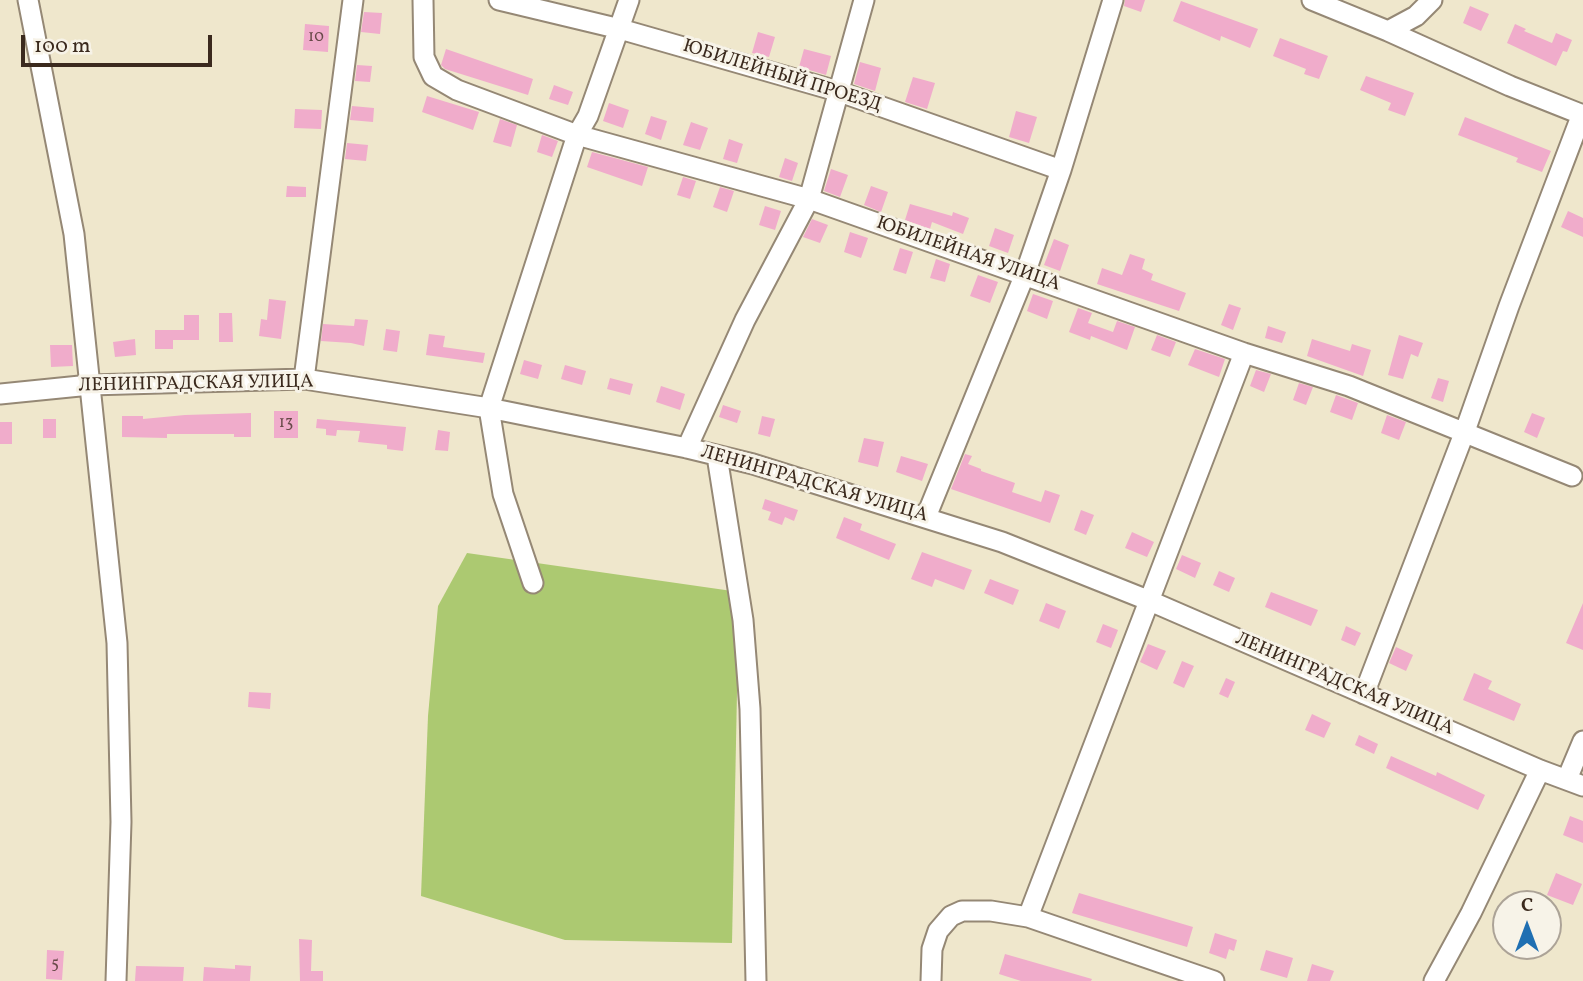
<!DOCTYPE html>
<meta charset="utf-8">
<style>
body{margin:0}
#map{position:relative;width:1583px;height:981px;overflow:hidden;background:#efe7cc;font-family:Vollkorn,serif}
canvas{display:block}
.north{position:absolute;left:1492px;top:890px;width:70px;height:70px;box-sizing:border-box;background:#f7f3e8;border:2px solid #aca397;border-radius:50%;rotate:0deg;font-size:19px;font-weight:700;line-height:28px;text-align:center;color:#3b2a1e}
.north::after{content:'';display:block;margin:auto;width:24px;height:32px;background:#1f6fb2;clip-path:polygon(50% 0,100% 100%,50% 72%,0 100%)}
.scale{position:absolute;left:21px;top:35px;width:191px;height:32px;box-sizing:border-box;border:4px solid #3b2a1e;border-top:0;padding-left:9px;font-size:21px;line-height:24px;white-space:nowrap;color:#3b2a1e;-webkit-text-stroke:5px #f7f3e8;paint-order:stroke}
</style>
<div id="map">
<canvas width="1583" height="981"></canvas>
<div class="north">С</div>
<div class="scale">100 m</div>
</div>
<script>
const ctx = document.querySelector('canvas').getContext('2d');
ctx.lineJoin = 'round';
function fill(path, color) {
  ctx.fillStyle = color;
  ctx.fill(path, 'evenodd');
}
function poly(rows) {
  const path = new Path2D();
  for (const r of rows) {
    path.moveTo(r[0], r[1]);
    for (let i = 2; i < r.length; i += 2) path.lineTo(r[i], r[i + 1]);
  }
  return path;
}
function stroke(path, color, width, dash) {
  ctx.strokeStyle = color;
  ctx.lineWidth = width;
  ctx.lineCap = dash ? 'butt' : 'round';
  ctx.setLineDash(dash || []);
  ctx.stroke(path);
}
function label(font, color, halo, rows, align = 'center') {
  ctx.font = font + ' Vollkorn,serif';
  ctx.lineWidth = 6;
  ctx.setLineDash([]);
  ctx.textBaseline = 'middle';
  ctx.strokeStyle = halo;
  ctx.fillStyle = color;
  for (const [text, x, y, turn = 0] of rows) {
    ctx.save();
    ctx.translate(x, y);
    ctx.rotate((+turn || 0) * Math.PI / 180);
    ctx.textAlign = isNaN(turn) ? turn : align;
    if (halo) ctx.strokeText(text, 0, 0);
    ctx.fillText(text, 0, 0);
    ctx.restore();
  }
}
fill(poly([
 [467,553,739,592,732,943,565,940,421,896,428,716,438,606]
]), '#acc971');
fill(poly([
 [1125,0,1145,0,1141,12,1124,6],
 [1181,1,1258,29,1250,48,1221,36,1220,41,1173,21],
 [1470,6,1489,14,1481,31,1463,23],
 [364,12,382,13,380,34,361,32],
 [305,24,329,26,328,52,303,50],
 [1515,24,1526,29,1524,31,1552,43,1556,33,1572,40,1567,52,1563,51,1556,66,1507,43],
 [758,32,775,37,769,57,752,53],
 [1280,38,1328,56,1319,79,1304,74,1306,69,1273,56],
 [446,49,533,79,528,95,445,69,441,65],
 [804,49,831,56,826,75,799,67],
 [860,62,881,68,875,91,854,84],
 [357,65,372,66,370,82,355,81],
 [1366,76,1414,93,1405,116,1388,110,1391,103,1360,90],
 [913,77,935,83,927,109,905,102],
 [554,85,573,92,568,105,549,99],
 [427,96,479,112,473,130,422,112],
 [609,103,629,110,623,128,603,121],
 [352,106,374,108,373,122,350,120],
 [295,109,322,110,321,129,294,128],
 [1016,111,1037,117,1029,143,1009,137],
 [651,116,667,121,661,140,645,134],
 [1465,117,1551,151,1542,172,1516,162,1518,158,1458,135],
 [500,119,517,125,511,147,493,142],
 [691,122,708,128,700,150,683,145],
 [542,135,558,141,552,157,537,152],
 [729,139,743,144,737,163,723,159],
 [347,143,368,145,366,161,345,159],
 [592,152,648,167,642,186,587,167],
 [785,158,798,163,792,181,779,177],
 [831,169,848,175,840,197,824,191],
 [683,177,696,181,690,199,677,195],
 [287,186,306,187,306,197,286,197],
 [871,186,888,192,881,212,864,205],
 [720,187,734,191,727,212,713,207],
 [910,204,952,216,953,212,969,218,963,234,932,222,930,229,905,220],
 [765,206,781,211,775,230,759,225],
 [1568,211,1583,218,1583,237,1561,227],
 [812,219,828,225,820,243,803,237],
 [995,228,1014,235,1008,253,989,246],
 [850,232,868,238,861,258,844,252],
 [1054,239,1069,245,1060,271,1044,265],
 [900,248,913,252,906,274,893,270],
 [1130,254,1145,259,1142,269,1153,274,1151,280,1186,293,1179,311,1097,284,1102,268,1122,275],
 [936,259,950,264,945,282,930,278],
 [978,275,998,282,990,303,970,296],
 [1033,294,1053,301,1047,319,1027,311],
 [269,299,286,301,281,339,259,336,261,319,267,320],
 [1229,304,1241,308,1233,330,1221,325],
 [1078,308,1092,313,1088,323,1113,332,1117,321,1135,327,1127,350,1091,336,1090,340,1069,332],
 [219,313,232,313,233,342,219,342],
 [184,315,199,315,199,340,173,340,173,349,155,349,155,330,184,330],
 [355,319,368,320,364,346,351,343,321,341,323,324,354,326],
 [1268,326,1286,332,1282,343,1265,338],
 [386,329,400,331,397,352,383,350],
 [429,334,445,336,443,347,485,353,483,363,426,355],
 [1157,335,1176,342,1170,357,1151,350],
 [1399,335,1423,343,1418,357,1411,354,1403,379,1388,375],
 [135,339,136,355,115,357,113,342],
 [1312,339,1350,351,1352,344,1371,350,1363,376,1307,356],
 [50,345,72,345,73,366,51,367],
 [1195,349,1225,359,1219,377,1188,365],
 [524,360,542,365,538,379,520,374],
 [565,365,586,371,582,385,561,379],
 [1256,370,1271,374,1264,392,1250,386],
 [610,378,633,384,630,395,607,389],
 [1438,378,1449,381,1443,402,1431,398],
 [1299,383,1313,387,1306,405,1293,400],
 [661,386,685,394,680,410,656,402],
 [1336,395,1358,403,1352,420,1330,412],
 [723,405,741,411,737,423,719,417],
 [274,411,298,411,298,438,274,438],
 [251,413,251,437,234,437,234,434,167,434,167,438,122,437,122,416,143,416,143,419,185,415],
 [1532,413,1545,418,1537,438,1524,432],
 [1387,415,1406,422,1399,440,1381,433],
 [762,416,775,419,770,437,758,434],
 [43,419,56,419,56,438,43,438],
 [317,419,406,427,403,451,387,449,387,445,358,442,360,431,337,430,336,436,326,435,326,429,316,428],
 [0,422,12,422,12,444,0,444],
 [438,430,450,432,448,451,435,450],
 [864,438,884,442,878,467,858,462],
 [965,454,972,456,968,464,981,469,981,471,1015,483,1012,492,1041,502,1045,490,1060,495,1050,523,951,489],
 [901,456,928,464,922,481,896,472],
 [765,499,798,510,794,521,785,517,782,525,768,520,771,512,762,509],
 [1081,510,1094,515,1086,535,1074,530],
 [844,517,862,524,860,530,896,544,889,560,836,538],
 [1132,532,1154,542,1147,557,1125,548],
 [922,552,972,570,964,590,935,579,932,587,911,579],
 [1182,555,1201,563,1195,578,1176,569],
 [1219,571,1235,578,1229,592,1213,585],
 [990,579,1019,590,1013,605,984,593],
 [1271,592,1318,610,1311,626,1265,607],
 [1046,603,1066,611,1059,629,1039,621],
 [1583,603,1583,650,1566,643],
 [1103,624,1118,630,1111,648,1096,642],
 [1346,626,1361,633,1355,646,1341,640],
 [1148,644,1166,651,1157,670,1140,662],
 [1396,647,1413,655,1406,671,1389,663],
 [1182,661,1194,666,1184,688,1173,683],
 [1474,673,1492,681,1488,689,1521,704,1514,721,1463,700],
 [1226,678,1235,682,1228,698,1219,694],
 [249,692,271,693,270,709,248,707],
 [1312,714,1331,723,1324,738,1305,730],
 [1359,735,1378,744,1374,754,1355,745],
 [1391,756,1436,776,1437,772,1485,795,1478,810,1386,768],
 [1570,816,1583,821,1583,843,1563,835],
 [1556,873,1582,884,1573,905,1547,895],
 [1079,893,1193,927,1187,947,1072,913],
 [1215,933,1237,940,1234,951,1229,949,1226,959,1209,953],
 [299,939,312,940,311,971,323,971,323,981,300,981],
 [47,950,64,951,62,980,46,979],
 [1266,950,1293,958,1287,978,1260,970],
 [1005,954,1092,979,1091,981,1021,981,999,974],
 [1312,964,1334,971,1330,981,1307,981],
 [235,965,251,966,250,981,203,981,204,967,235,969],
 [136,966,184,967,183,981,135,981]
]), '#f0accb');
const minor = poly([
 [28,0,74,234,117,643,121,822,116,981],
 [423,0,424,57,433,76,457,90,577,135,809,199,1244,353,1349,386,1572,476],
 [499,0,620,29,837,91,1061,170],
 [1312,0,1388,31,1510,86,1583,115],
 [1388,31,1416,16,1432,0],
 [304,379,353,0],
 [0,394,90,385,304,379,489,408,687,448,753,464,1002,542,1150,601,1540,770,1583,786],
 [687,448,745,320,809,199,864,0],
 [717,456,743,620,750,709,756,981],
 [926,517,1025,274,1061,170,1113,0],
 [533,583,503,494,489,408,577,135,588,116,629,0],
 [1364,694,1465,431,1509,306,1582,114],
 [1567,779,1583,741],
 [1028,917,1244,353],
 [931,981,932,949,938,931,951,916,962,911,991,911,1028,917,1214,981],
 [1434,981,1471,913,1540,770]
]);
stroke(minor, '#958875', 23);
stroke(minor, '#fff', 19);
label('16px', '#684a49', null, [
 ["10",316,38],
 ["13",286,424],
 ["5",55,965]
]);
label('19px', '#3b2a1e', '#f7f3e8', [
 ["ЮБИЛЕЙНЫЙ ПРОЕЗД",782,77,17],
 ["ЮБИЛЕЙНАЯ УЛИЦА",968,255,19],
 ["ЛЕНИНГРАДСКАЯ УЛИЦА",196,385,-1],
 ["ЛЕНИНГРАДСКАЯ УЛИЦА",814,485,16],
 ["ЛЕНИНГРАДСКАЯ УЛИЦА",1344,685,23]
]);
</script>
